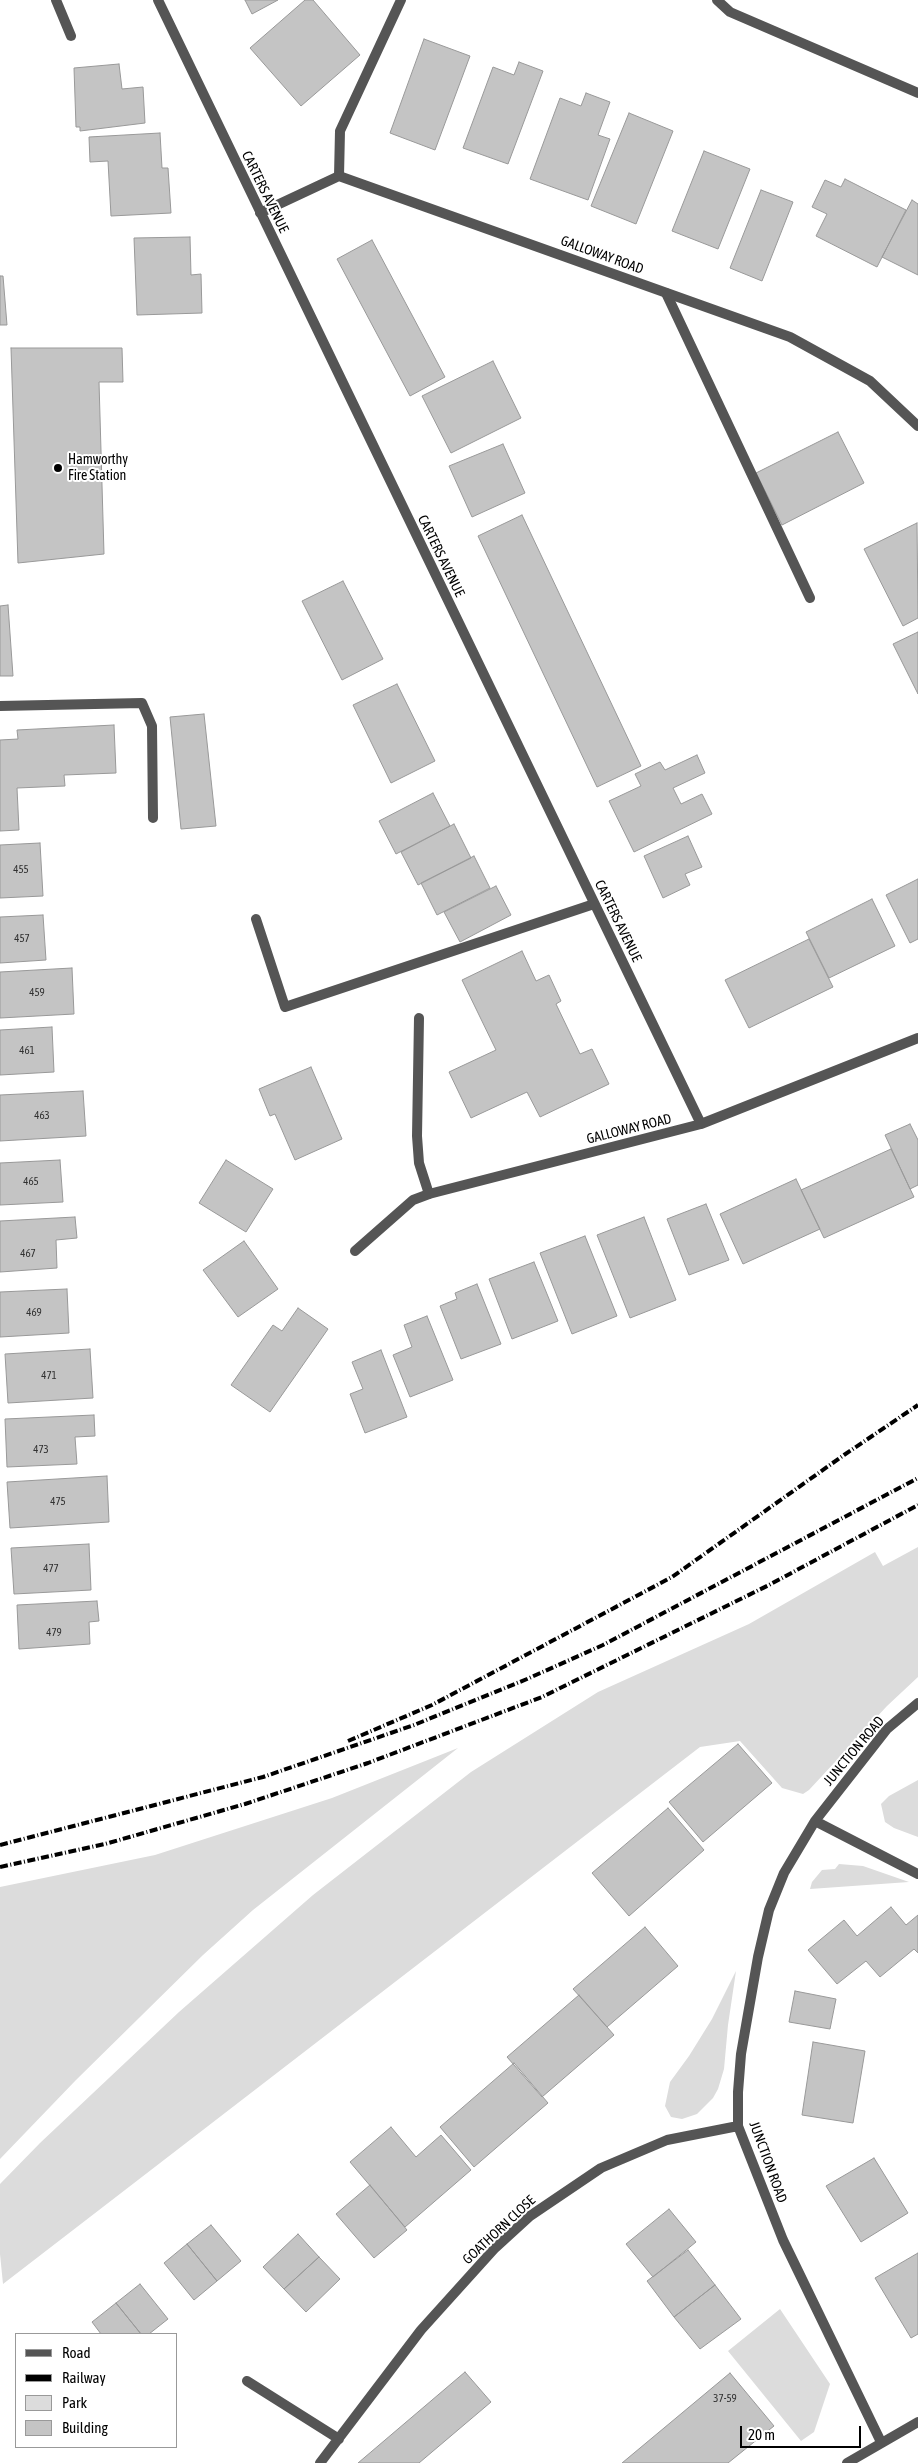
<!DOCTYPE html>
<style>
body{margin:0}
#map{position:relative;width:918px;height:2463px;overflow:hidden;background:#fff;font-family:"Asap Condensed",sans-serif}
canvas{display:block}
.legend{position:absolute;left:15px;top:2333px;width:162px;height:115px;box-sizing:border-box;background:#fff;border:1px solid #999;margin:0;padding:6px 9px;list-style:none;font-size:15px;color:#000}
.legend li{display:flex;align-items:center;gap:10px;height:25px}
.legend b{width:25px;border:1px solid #999}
.scale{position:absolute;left:740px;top:2426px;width:121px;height:22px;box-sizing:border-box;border:2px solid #000;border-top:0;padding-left:6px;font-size:15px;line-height:18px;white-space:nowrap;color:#000;-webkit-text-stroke:4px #fff;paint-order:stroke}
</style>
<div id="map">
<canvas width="918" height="2463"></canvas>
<ul class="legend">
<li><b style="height:6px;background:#555"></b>Road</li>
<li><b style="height:6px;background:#000"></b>Railway</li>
<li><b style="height:14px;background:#dcdcdc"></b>Park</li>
<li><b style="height:14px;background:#c4c4c4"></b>Building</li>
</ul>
<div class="scale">20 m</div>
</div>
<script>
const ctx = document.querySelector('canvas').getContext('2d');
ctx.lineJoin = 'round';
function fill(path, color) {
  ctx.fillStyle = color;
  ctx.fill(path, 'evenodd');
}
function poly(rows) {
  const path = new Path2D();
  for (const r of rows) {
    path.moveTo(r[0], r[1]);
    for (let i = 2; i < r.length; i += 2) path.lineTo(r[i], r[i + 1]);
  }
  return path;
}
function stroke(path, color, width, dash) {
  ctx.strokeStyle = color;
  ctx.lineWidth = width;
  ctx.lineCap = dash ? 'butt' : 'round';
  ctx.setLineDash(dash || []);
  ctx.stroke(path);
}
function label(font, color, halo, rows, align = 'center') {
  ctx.font = font + ' "Asap Condensed",sans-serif';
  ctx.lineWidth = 4;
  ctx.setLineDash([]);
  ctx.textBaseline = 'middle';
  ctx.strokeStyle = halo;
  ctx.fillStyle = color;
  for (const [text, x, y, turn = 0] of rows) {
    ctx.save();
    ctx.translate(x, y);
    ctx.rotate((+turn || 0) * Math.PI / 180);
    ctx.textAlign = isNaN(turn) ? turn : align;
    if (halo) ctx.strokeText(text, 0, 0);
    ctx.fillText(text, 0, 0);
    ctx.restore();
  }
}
fill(poly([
 [918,1547,918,1677,887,1706,809,1790,803,1794,782,1788,740,1741,700,1747,3,2284,0,2254,0,2184,40,2143,179,2012,313,1895,471,1772,598,1692,749,1624,875,1552,883,1566],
 [458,1748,253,1910,203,1955,76,2080,0,2159,0,1887,155,1855,332,1798],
 [918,1780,918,1837,894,1828,885,1822,881,1804,889,1796],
 [839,1864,863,1866,909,1882,810,1889,812,1882,822,1870,835,1869],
 [736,1971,728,2025,724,2069,718,2089,713,2098,697,2114,682,2119,671,2117,665,2106,670,2082,689,2056,712,2019],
 [780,2309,830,2384,814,2432,801,2441,728,2351]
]), '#dcdcdc');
const building = poly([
 [245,0,278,0,252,14,245,0],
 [305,0,313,0,360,55,301,106,250,48,305,0],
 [424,39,470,56,435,150,390,133,424,39],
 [519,62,543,71,508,164,463,148,493,67,514,75,519,62],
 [119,64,122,89,143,87,145,123,80,131,80,127,76,127,74,68,119,64],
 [586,93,610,102,598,135,610,139,588,200,530,179,560,98,581,106,586,93],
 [629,113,673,131,636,224,591,206,629,113],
 [160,133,162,168,168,168,171,213,111,216,108,161,90,162,89,137,160,133],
 [704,151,750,169,718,249,672,231,704,151],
 [845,179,906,210,877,267,816,236,827,214,812,207,825,180,841,187,845,179],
 [761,190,793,202,762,281,730,268,761,190],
 [912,200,918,204,918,275,882,257,912,200],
 [190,237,191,275,201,274,202,313,137,315,134,238,190,237],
 [372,240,445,377,410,396,337,259,372,240],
 [0,276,3,276,7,325,0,325,0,276],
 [11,348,122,348,123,382,99,382,104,554,18,563,11,348],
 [493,361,521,418,451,453,422,396,493,361],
 [838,432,864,483,782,525,756,473,838,432],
 [503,444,525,493,472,517,449,466,503,444],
 [522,515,641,766,597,787,478,536,522,515],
 [917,523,918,618,903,626,864,549,917,523],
 [343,581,383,659,342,680,302,601,343,581],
 [8,605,13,676,0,676,0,606,8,605],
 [918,632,918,694,893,644,918,632],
 [397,684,435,761,391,783,353,705,397,684],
 [204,714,216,826,181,829,170,717,204,714],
 [114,725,116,773,64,775,65,786,17,788,19,830,0,831,0,740,18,739,17,730,114,725],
 [697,755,705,773,673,788,681,804,702,794,712,814,634,852,609,801,641,786,635,774,660,762,665,770,697,755],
 [433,793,450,826,396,854,379,821,433,793],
 [454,824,471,858,418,885,401,852,454,824],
 [688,836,702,867,685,874,690,885,663,898,644,856,688,836],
 [40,843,43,896,0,898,0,845,40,843],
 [474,856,490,888,437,915,421,883,474,856],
 [918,879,918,939,910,943,886,895,918,879],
 [496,886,511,915,460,942,444,912,496,886],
 [872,899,895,946,829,978,806,932,872,899],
 [43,915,46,960,0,963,0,917,43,915],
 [809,939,833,987,749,1028,725,980,809,939],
 [522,951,536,981,549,975,561,1001,556,1004,580,1054,592,1049,609,1084,540,1117,527,1092,471,1118,449,1072,496,1050,462,980,522,951],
 [72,968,74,1014,0,1018,0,972,72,968],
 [52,1027,54,1072,0,1075,0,1030,52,1027],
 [311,1067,342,1139,295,1160,275,1114,270,1116,259,1089,311,1067],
 [83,1091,86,1136,0,1141,0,1095,83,1091],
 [910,1124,918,1140,918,1185,910,1189,885,1135,910,1124],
 [891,1149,914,1197,824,1238,801,1190,891,1149],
 [60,1160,63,1202,0,1205,0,1163,60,1160],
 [226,1160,273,1189,246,1232,199,1203,226,1160],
 [796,1179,820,1229,743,1264,720,1214,796,1179],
 [706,1204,729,1260,689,1275,667,1219,706,1204],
 [75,1217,77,1238,56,1240,57,1268,0,1272,0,1221,75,1217],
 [644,1217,676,1300,630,1318,597,1235,644,1217],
 [585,1236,617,1316,572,1334,540,1253,585,1236],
 [244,1241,278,1289,238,1317,203,1270,244,1241],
 [534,1262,558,1321,512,1339,489,1279,534,1262],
 [477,1284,501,1344,461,1359,440,1306,457,1299,455,1293,477,1284],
 [67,1289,69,1333,0,1337,0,1292,67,1289],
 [298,1308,328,1329,270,1412,231,1385,273,1325,282,1331,298,1308],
 [427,1316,453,1380,410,1397,393,1355,412,1347,404,1325,427,1316],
 [90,1349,93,1398,8,1403,5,1354,90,1349],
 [381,1350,407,1417,365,1433,350,1394,363,1389,352,1362,381,1350],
 [94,1415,95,1436,75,1437,77,1464,7,1467,5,1419,94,1415],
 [107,1476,109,1522,10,1528,7,1482,107,1476],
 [89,1544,91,1590,14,1594,11,1548,89,1544],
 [97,1601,99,1621,89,1622,90,1644,19,1649,17,1605,97,1601],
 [738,1744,772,1783,703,1842,669,1802,738,1744],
 [668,1808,704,1850,629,1916,592,1873,668,1808],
 [891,1907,906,1925,918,1915,918,1953,914,1949,880,1977,866,1961,837,1984,808,1950,844,1920,857,1936,891,1907],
 [645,1927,678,1966,607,2027,573,1989,645,1927],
 [795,1991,836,1999,830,2029,789,2022,795,1991],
 [579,1995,614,2035,542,2097,507,2057,579,1995],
 [813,2042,865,2051,853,2123,802,2115,813,2042],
 [514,2063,548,2103,474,2167,440,2127,514,2063],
 [391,2127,416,2157,441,2135,471,2170,405,2227,350,2162,391,2127],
 [874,2158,908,2213,861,2242,826,2186,874,2158],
 [370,2185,407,2230,374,2258,336,2214,370,2185],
 [669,2209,696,2242,653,2277,626,2244,669,2209],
 [211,2225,241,2261,217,2281,187,2244,211,2225],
 [298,2234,319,2257,284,2289,263,2267,298,2234],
 [187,2244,217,2281,194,2300,164,2263,187,2244],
 [688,2250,715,2285,674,2317,647,2281,688,2250],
 [918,2253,918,2334,911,2338,875,2278,918,2253],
 [319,2257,340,2279,306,2312,284,2289,319,2257],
 [140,2284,168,2319,149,2334,141,2334,116,2303,140,2284],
 [715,2285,741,2319,700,2349,674,2317,715,2285],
 [116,2303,141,2334,101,2334,92,2322,116,2303],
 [465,2372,491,2402,419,2463,358,2463,465,2372],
 [730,2373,774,2426,728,2463,622,2463,730,2373]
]);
fill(building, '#c4c4c4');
stroke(building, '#999', 1);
stroke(poly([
 [56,0,71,36],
 [717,0,730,12,918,93],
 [339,176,340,131,401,0],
 [666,293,810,598],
 [0,706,142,703,152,726,153,818],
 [256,919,285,1007,594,904],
 [419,1018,417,1136,419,1163,429,1194]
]), '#555', 10);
stroke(poly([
 [158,0,701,1124],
 [260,213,339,176,790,337,870,381,918,426],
 [355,1251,413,1200,429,1194,701,1124,918,1038],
 [815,1821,918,1874],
 [247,2381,339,2439],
 [881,2442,783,2240,738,2126,738,2092,741,2054,758,1957,769,1910,784,1873,815,1821,887,1729,918,1703],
 [320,2463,421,2330,495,2248,530,2216,601,2168,667,2140,738,2126],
 [847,2463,918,2422]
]), '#555', 10);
stroke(poly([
 [348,1741,432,1705,672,1577,844,1455,918,1405],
 [0,1845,263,1777,414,1725,527,1679,603,1645,918,1478],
 [0,1867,105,1844,245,1804,368,1763,542,1697,769,1585,918,1505]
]), '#000', 4, [8, 2.5, 1, 2.5]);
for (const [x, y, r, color] of [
 [58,468,5,"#000"]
]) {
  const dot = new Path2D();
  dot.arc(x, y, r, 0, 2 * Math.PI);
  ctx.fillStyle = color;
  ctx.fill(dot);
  stroke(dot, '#fff', 2);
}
label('11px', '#313131', null, [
 ["455",21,870],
 ["457",22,939],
 ["459",37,993],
 ["461",27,1051],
 ["463",42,1116],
 ["465",31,1182],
 ["467",28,1254],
 ["469",34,1313],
 ["471",49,1376],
 ["473",41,1450],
 ["475",58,1502],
 ["477",51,1569],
 ["479",54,1633],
 ["37-59",725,2399]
]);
label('14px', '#000', '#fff', [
 ["CARTERS AVENUE",265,192,64],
 ["GALLOWAY ROAD",602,255,20],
 ["CARTERS AVENUE",441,556,64],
 ["CARTERS AVENUE",618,921,64],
 ["GALLOWAY ROAD",629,1129,-14],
 ["JUNCTION ROAD",854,1751,-50],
 ["JUNCTION ROAD",768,2162,70],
 ["GOATHORN CLOSE",499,2230,-43]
]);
label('14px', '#000', '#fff', [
 ["Hamworthy",68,460],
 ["Fire Station",68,476]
], 'left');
</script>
